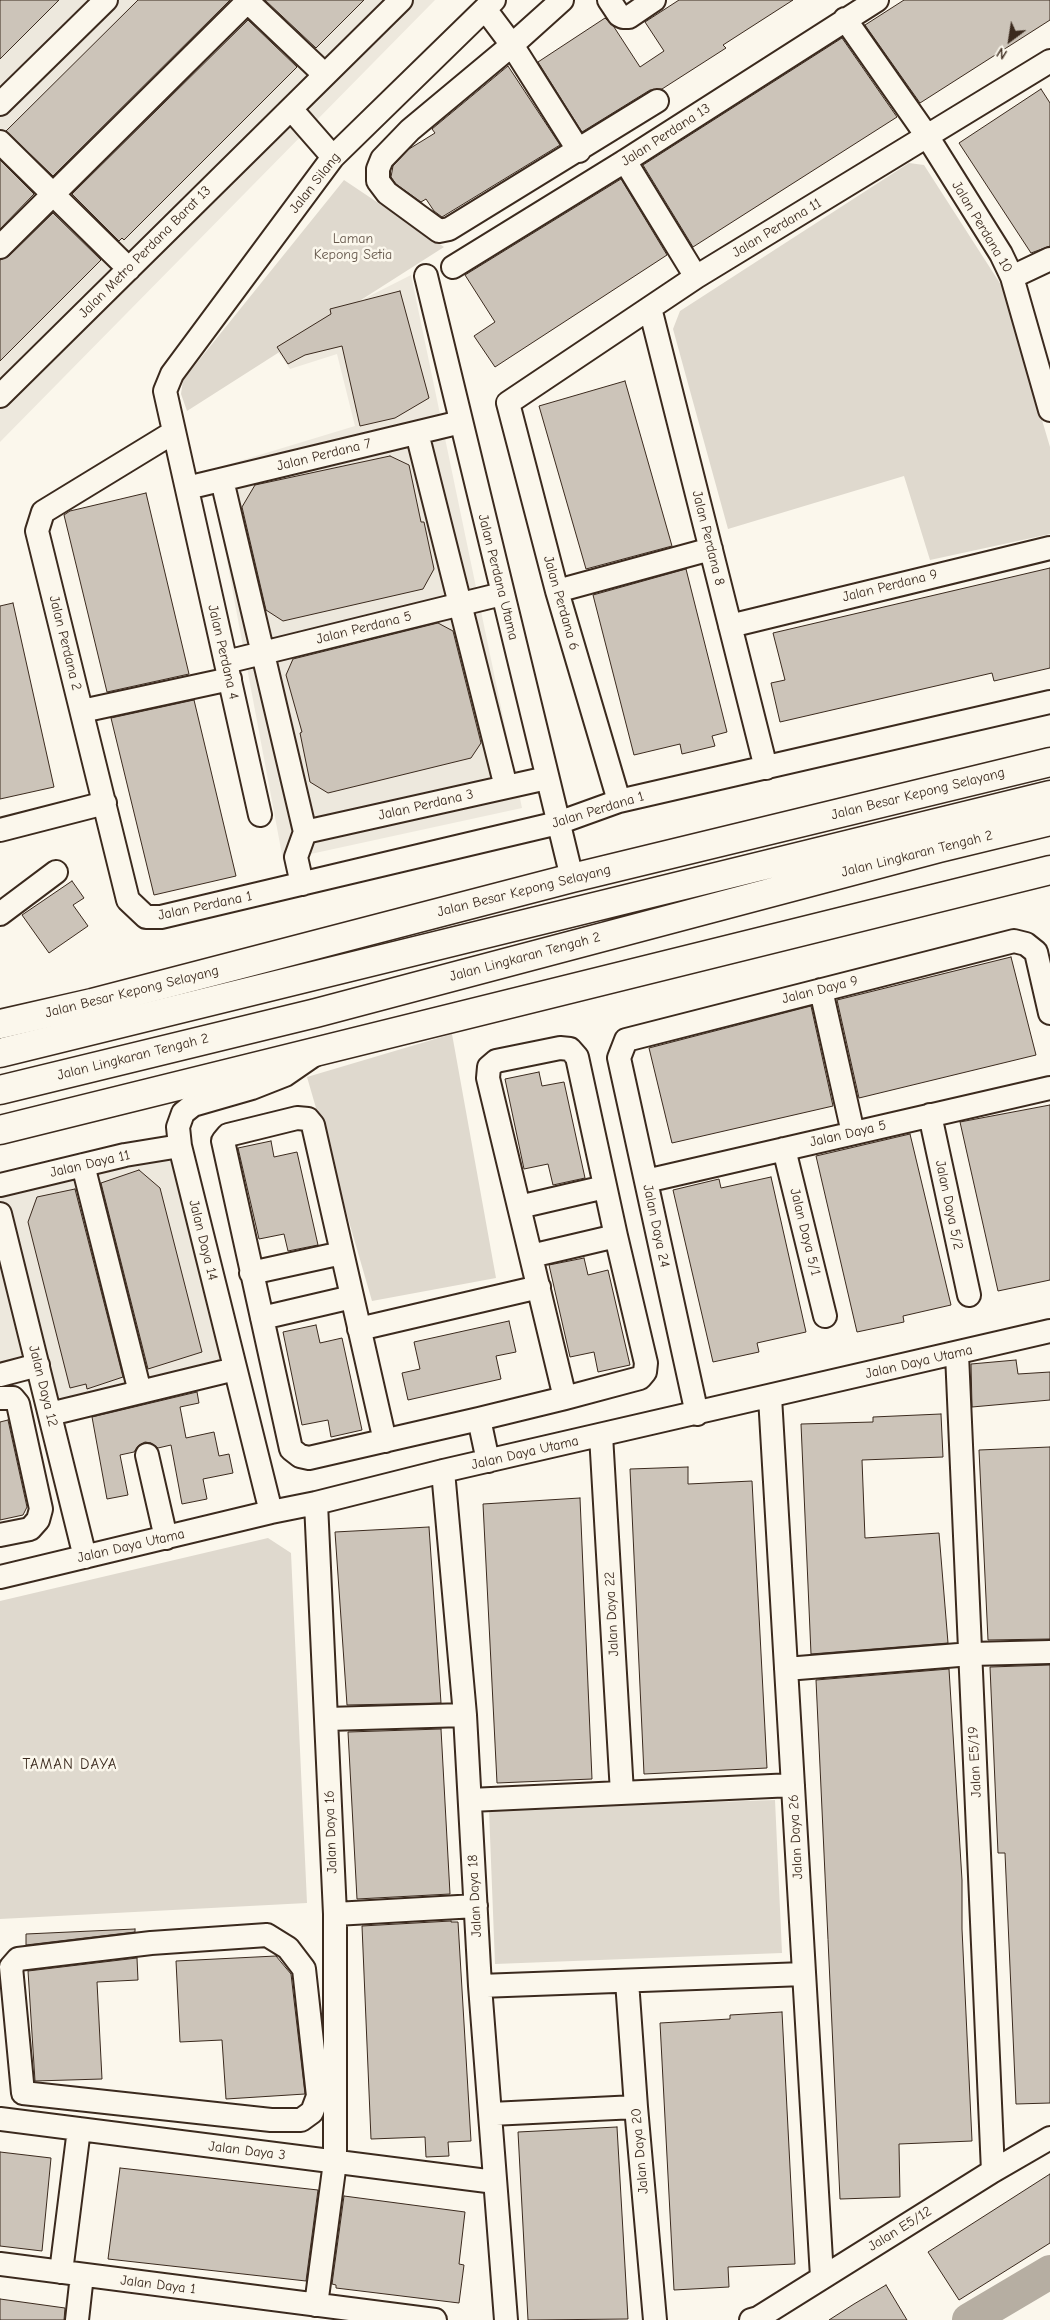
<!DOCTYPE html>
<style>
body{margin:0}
#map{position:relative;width:1050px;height:2320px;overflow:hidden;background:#fbf7ec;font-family:"Comic Neue",sans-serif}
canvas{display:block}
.north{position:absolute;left:985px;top:15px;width:50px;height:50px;-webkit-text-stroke:4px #fbf7ec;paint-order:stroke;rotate:211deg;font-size:14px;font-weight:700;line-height:20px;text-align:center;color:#3b2a1e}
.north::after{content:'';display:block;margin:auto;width:18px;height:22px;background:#3b2a1e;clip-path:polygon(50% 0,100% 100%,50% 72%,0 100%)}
</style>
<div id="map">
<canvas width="1050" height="2320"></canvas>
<div class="north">N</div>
</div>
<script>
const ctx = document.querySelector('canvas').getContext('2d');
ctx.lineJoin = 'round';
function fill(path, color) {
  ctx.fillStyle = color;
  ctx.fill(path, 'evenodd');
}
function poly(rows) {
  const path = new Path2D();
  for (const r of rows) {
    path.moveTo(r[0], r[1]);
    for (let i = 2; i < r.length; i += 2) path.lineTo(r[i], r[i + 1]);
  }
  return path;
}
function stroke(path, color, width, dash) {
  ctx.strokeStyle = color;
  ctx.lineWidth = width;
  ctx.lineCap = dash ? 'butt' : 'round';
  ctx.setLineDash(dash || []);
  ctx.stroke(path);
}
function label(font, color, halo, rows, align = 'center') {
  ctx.font = font + ' "Comic Neue",sans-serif';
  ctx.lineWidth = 5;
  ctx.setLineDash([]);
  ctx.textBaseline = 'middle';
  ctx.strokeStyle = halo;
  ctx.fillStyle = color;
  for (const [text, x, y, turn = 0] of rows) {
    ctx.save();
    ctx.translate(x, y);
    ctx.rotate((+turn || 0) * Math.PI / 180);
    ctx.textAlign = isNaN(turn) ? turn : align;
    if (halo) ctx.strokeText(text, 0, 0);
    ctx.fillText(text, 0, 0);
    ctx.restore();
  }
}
fill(poly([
 [0,0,435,0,0,442],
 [411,275,522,808,283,860,210,470,355,426,337,354,290,369,273,345],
 [174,1154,226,1366,56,1407,42,1355,0,1365,0,1192]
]), '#ede8dd');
fill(poly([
 [909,163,924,165,1003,288,1050,447,1050,534,930,560,904,476,728,529,673,329,680,311],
 [344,180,444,247,187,411,181,394,183,380],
 [452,1034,496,1278,372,1301,307,1077],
 [268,1538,291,1553,307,1903,0,1919,0,1601],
 [775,1800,782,1953,495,1964,489,1810]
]), '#dfd9ce');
stroke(poly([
 [969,2320,1050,2272]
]), '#b6aea2', 34);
const building = poly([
 [0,0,59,0,0,59,0,0],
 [138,0,230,0,53,176,6,131,138,0],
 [265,0,364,0,316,48,265,0],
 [679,0,793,0,723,45,726,48,662,89,650,90,582,132,538,62,605,18,614,27,640,67,664,51,645,22,679,0],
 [904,0,1050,0,1050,20,920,103,865,25,904,0],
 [248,20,297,67,124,240,122,238,119,241,72,194,248,20],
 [842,38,897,117,693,247,643,165,842,38],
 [508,66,560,145,442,217,434,211,426,199,421,202,396,184,391,177,393,166,409,149,435,133,432,129,508,66],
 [1041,89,1050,103,1050,246,1031,253,959,143,1041,89],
 [0,160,34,194,0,229,0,160],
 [621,179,667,255,495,367,474,336,495,322,465,275,621,179],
 [53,213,101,260,0,361,0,260,9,256,53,213],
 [400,291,429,398,395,418,360,426,342,346,305,355,288,364,277,347,331,314,330,309,400,291],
 [625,381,672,546,586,569,539,406,625,381],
 [390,456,409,465,421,522,424,522,434,569,423,589,283,621,266,610,242,507,255,485,390,456],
 [146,493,189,674,107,692,64,515,70,511,146,493],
 [1050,568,1050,668,994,681,992,673,780,722,771,683,785,680,773,633,1050,568],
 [686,569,727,732,712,736,715,746,682,754,680,744,634,755,593,595,686,569],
 [13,603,54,787,0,799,0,606,13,603],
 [438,623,453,631,481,743,471,758,328,793,310,782,300,733,302,732,286,675,293,659,438,623],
 [194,700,236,876,154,895,111,718,194,700],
 [72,881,84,898,73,905,88,926,49,953,22,915,72,881],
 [1011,957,1036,1055,859,1098,837,1000,1011,957],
 [811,1006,833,1106,672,1143,649,1048,811,1006],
 [539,1072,542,1086,564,1082,585,1178,553,1185,548,1164,524,1169,505,1079,539,1072],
 [1050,1105,1050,1280,998,1291,960,1122,1050,1105],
 [910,1134,951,1305,903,1316,904,1322,857,1332,816,1156,910,1134],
 [271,1141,274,1157,297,1152,318,1245,288,1251,284,1234,259,1239,238,1148,271,1141],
 [139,1170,160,1188,202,1352,148,1369,101,1183,139,1170],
 [771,1177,806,1332,757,1343,759,1352,713,1362,673,1190,719,1179,721,1188,771,1177],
 [75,1189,123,1377,87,1389,86,1384,70,1388,28,1222,37,1197,75,1189],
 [584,1258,588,1275,608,1270,630,1365,598,1372,594,1352,570,1357,549,1265,584,1258],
 [509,1321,516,1352,496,1356,501,1379,408,1400,402,1373,420,1369,414,1342,509,1321],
 [316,1325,320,1343,342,1338,362,1430,331,1437,328,1420,302,1425,283,1332,316,1325],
 [1016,1360,1018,1374,1050,1372,1050,1400,972,1407,971,1364,1016,1360],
 [197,1392,199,1403,180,1407,186,1438,214,1432,219,1456,229,1454,233,1473,203,1479,207,1499,182,1504,171,1445,158,1448,151,1443,145,1442,138,1446,134,1452,120,1455,128,1495,107,1499,92,1417,197,1392],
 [941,1414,943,1457,862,1460,865,1538,939,1533,948,1643,811,1654,801,1424,873,1422,873,1417,941,1414],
 [8,1420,27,1507,23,1515,0,1520,0,1422,8,1420],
 [1050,1447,1050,1639,988,1640,979,1450,1050,1447],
 [688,1467,688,1484,752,1481,767,1768,644,1774,630,1469,688,1467],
 [580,1498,592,1779,497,1783,483,1504,580,1498],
 [429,1527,441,1703,347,1705,335,1532,429,1527],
 [1050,1665,1050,2103,1016,2104,1005,1853,998,1853,990,1667,1050,1665],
 [949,1669,962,1880,962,1929,972,2141,899,2144,900,2197,840,2199,816,1680,949,1669],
 [441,1729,450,1894,357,1899,348,1732,441,1729],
 [451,1921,451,1922,458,1922,471,2141,448,2142,449,2156,426,2157,425,2137,371,2139,362,1926,451,1921],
 [135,1929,135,1932,26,1945,26,1934,135,1929],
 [276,1956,291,1974,305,2094,226,2099,222,2040,180,2042,176,1961,276,1956],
 [137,1958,138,1980,97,1982,102,2079,35,2081,28,1971,137,1958],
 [782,2012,795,2264,728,2267,729,2287,674,2290,660,2023,730,2019,730,2015,782,2012],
 [617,2127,628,2319,528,2320,518,2132,617,2127],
 [0,2152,51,2158,42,2251,0,2246,0,2152],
 [120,2168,318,2190,306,2281,108,2259,120,2168],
 [1050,2174,1050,2243,959,2300,928,2252,1050,2174],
 [344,2196,465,2212,459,2264,464,2265,459,2303,336,2288,336,2285,332,2284,344,2196],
 [886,2285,907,2320,829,2320,854,2304,886,2285],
 [0,2299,65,2308,64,2320,0,2320,0,2299]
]);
fill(building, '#ccc4b9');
stroke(building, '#3b2a1e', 1);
const minor = poly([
 [246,0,325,75],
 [562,0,512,45,410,130,382,159,378,169,378,181,387,193,439,231,449,229,657,101],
 [609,0,619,15,623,17,629,17,654,0],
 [485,9,512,45,579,151],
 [845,19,927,136,1001,254,1012,277,1050,410],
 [0,104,106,0],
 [291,109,333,157],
 [0,142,129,269],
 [625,161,696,277],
 [0,247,249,0],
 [453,267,625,161,877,0],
 [426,276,572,878],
 [1012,277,1050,259],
 [650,308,766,768],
 [0,396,401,0],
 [174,432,43,512,37,531,128,900,146,917,161,917,558,823,619,801,1050,702],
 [417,433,506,787],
 [222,480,305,832,296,857,302,884],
 [187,488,461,422],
 [557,591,711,549],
 [730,626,1050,548],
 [226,662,502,594],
 [82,711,230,679],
 [619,801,557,591,508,403,696,277,1050,61],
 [260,815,165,391,172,374,333,157,494,0],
 [0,830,105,803],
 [305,832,547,778],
 [0,914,56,872],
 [821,990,853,1133],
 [930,1115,969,1295],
 [784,1149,825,1316],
 [83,1165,140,1392],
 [646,1181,1050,1088],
 [0,1185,125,1155,180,1146],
 [519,1207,605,1187],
 [0,1214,85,1557],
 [531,1256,616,1236],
 [251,1273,342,1253],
 [262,1318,352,1297],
 [359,1329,539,1287],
 [957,1354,993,2171],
 [0,1375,38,1365],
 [770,1397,822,2277],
 [0,1398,13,1398,18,1404,41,1509,38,1520,30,1529,0,1535],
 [50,1414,235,1369],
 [697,1414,619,1058,626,1040,1014,941,1026,944,1036,952,1050,1013],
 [479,1419,488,1461],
 [601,1435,622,1793],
 [385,1441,313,1125,308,1119,297,1118,228,1135,223,1141,291,1449,300,1456,309,1458,479,1419,565,1398,640,1378,645,1372,646,1363,616,1236,577,1057,570,1049,560,1048,496,1061,489,1067,488,1078,565,1398],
 [147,1455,166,1538],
 [443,1471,465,1715,480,1986,506,2320],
 [316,1503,335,1914,335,2162,316,2305],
 [271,1512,180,1146,178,1127,183,1113,193,1105,252,1088,285,1075,314,1055],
 [0,1577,271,1512,316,1503,443,1471,1050,1331],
 [786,1669,971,1654,1050,1652],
 [327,1719,465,1715],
 [470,1800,793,1785],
 [335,1914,476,1906],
 [267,1935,288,1948,304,1969,318,2096,312,2112,301,2120,271,2120,23,2093,11,1967,18,1959,151,1943,267,1935],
 [627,1981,636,2107,655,2320],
 [480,1986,804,1974],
 [491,2114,636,2107],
 [0,2119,495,2182],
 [0,2264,435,2320],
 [61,2272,79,2129],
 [77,2320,82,2275],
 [751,2320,758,2318,993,2171,1050,2138]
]);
const major = poly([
 [0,1024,92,1003,572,878,1050,762],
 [0,1130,1050,870]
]);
const highway = poly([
 [0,1053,1050,795],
 [0,1090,316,1013,939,848,1050,821]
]);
stroke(minor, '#3b2a1e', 26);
stroke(major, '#3b2a1e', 31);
stroke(highway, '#3b2a1e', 31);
stroke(minor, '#fbf7ec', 22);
stroke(major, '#fbf7ec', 28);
stroke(highway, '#fbf7ec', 28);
label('14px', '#3b2a1e', '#fbf7ec', [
 ["Jalan Perdana 13",666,135,-33],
 ["Jalan Silang",315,183,-52],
 ["Jalan Perdana 10",982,227,59],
 ["Jalan Perdana 11",777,228,-31],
 ["Jalan Metro Perdana Barat 13",145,252,-45],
 ["Jalan Perdana 7",324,455,-14],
 ["Jalan Perdana 8",708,538,76],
 ["Jalan Perdana Utama",498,577,76],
 ["Jalan Perdana 9",890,586,-14],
 ["Jalan Perdana 6",561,603,74],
 ["Jalan Perdana 5",364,628,-14],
 ["Jalan Perdana 2",65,643,76],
 ["Jalan Perdana 4",223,652,77],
 ["Jalan Besar Kepong Selayang",918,794,-14],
 ["Jalan Perdana 3",426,805,-13],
 ["Jalan Perdana 1",598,810,-17],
 ["Jalan Lingkaran Tengah 2",917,854,-14],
 ["Jalan Besar Kepong Selayang",524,891,-14],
 ["Jalan Perdana 1",205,906,-12],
 ["Jalan Lingkaran Tengah 2",525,957,-15],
 ["Jalan Daya 9",820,990,-14],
 ["Jalan Besar Kepong Selayang",132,992,-14],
 ["Jalan Lingkaran Tengah 2",133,1057,-14],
 ["Jalan Daya 5",848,1134,-13],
 ["Jalan Daya 11",90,1164,-13],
 ["Jalan Daya 5/2",949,1205,78],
 ["Jalan Daya 24",656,1226,78],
 ["Jalan Daya 5/1",805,1232,76],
 ["Jalan Daya 14",203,1240,76],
 ["Jalan Daya Utama",919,1362,-13],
 ["Jalan Daya 12",43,1386,76],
 ["Jalan Daya Utama",525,1453,-13],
 ["Jalan Daya Utama",131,1546,-13],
 ["Jalan Daya 22",612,1614,-93],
 ["Jalan E5/19",975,1762,-93],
 ["Jalan Daya 16",331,1832,-92],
 ["Jalan Daya 26",796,1837,-93],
 ["Jalan Daya 18",475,1896,-93],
 ["Jalan Daya 3",247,2151,7],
 ["Jalan Daya 20",640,2151,-95],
 ["Jalan E5/12",900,2229,-32],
 ["Jalan Daya 1",158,2285,7]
]);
label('14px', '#64564a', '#fbf7ec', [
 ["Laman",353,239],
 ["Kepong Setia",353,255]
]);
ctx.letterSpacing = '1px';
label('15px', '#3b2a1e', '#fbf7ec', [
 ["TAMAN DAYA",70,1765]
]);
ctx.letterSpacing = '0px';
</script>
